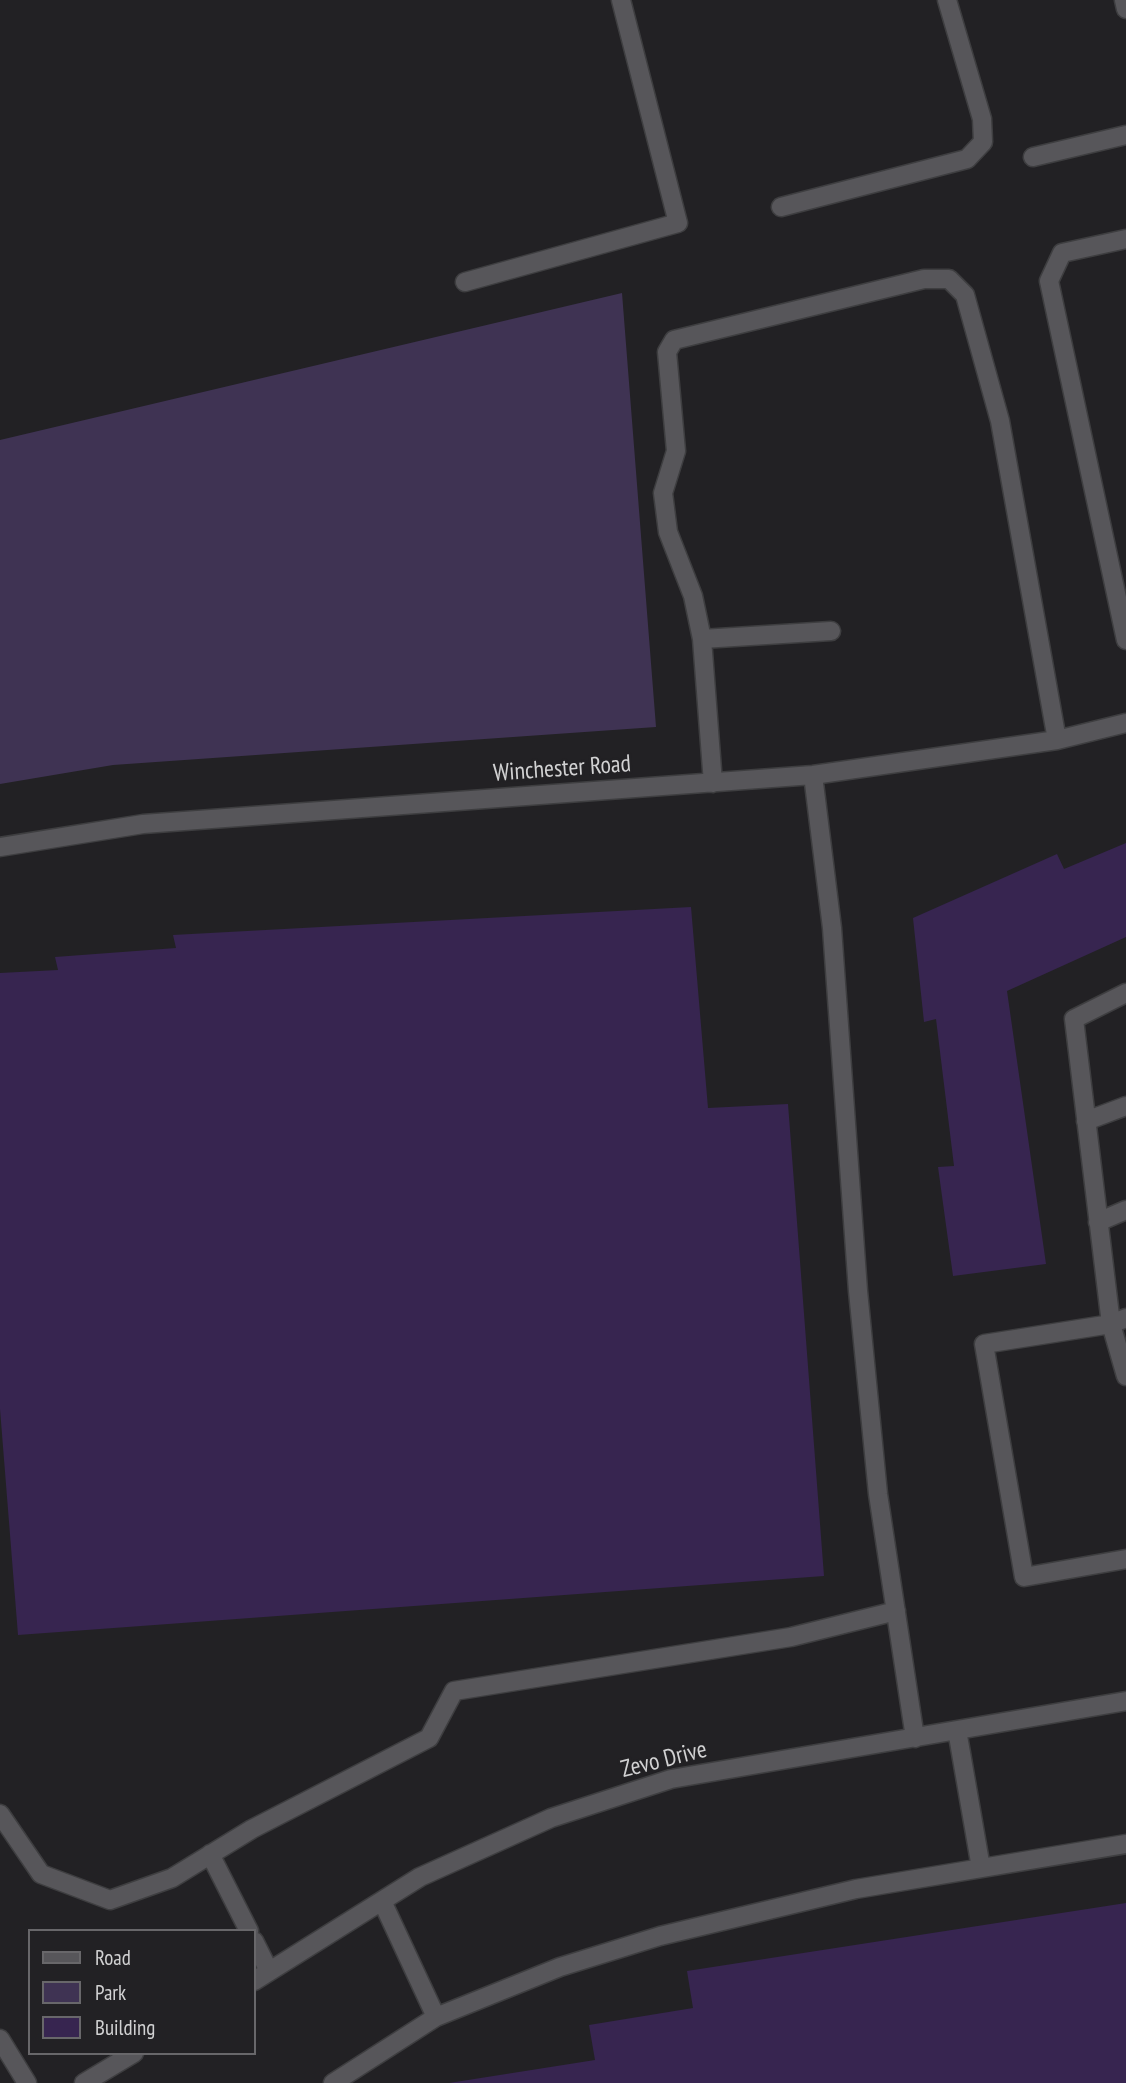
<!DOCTYPE html>
<style>
body{margin:0}
#map{position:relative;width:1126px;height:2083px;overflow:hidden;background:#222124;font-family:"PT Sans Narrow",sans-serif}
canvas{display:block}
.legend{position:absolute;left:28px;top:1929px;width:228px;height:126px;box-sizing:border-box;background:#222124;border:2px solid #68676a;margin:0;padding:9px 12px;list-style:none;font-size:21px;color:#d1d1d2}
.legend li{display:flex;align-items:center;gap:14px;height:35px}
.legend b{width:35px;border:2px solid #68676a}
</style>
<div id="map">
<canvas width="1126" height="2083"></canvas>
<ul class="legend">
<li><b style="height:9px;background:#57565a"></b>Road</li>
<li><b style="height:19px;background:#3f3353"></b>Park</li>
<li><b style="height:19px;background:#372550"></b>Building</li>
</ul>
</div>
<script>
const ctx = document.querySelector('canvas').getContext('2d');
ctx.lineJoin = 'round';
function fill(path, color) {
  ctx.fillStyle = color;
  ctx.fill(path, 'evenodd');
}
function poly(rows) {
  const path = new Path2D();
  for (const r of rows) {
    path.moveTo(r[0], r[1]);
    for (let i = 2; i < r.length; i += 2) path.lineTo(r[i], r[i + 1]);
  }
  return path;
}
function stroke(path, color, width, dash) {
  ctx.strokeStyle = color;
  ctx.lineWidth = width;
  ctx.lineCap = dash ? 'butt' : 'round';
  ctx.setLineDash(dash || []);
  ctx.stroke(path);
}
function label(font, color, halo, rows, align = 'center') {
  ctx.font = font + ' "PT Sans Narrow",sans-serif';
  ctx.lineWidth = 5;
  ctx.setLineDash([]);
  ctx.textBaseline = 'middle';
  ctx.strokeStyle = halo;
  ctx.fillStyle = color;
  for (const [text, x, y, turn = 0] of rows) {
    ctx.save();
    ctx.translate(x, y);
    ctx.rotate((+turn || 0) * Math.PI / 180);
    ctx.textAlign = isNaN(turn) ? turn : align;
    if (halo) ctx.strokeText(text, 0, 0);
    ctx.fillText(text, 0, 0);
    ctx.restore();
  }
}
fill(poly([
 [622,293,656,727,113,765,0,784,0,440]
]), '#3f3353');
fill(poly([
 [1126,843,1126,937,1007,991,1046,1264,953,1276,938,1167,954,1166,936,1019,924,1022,913,918,1057,854,1064,869],
 [691,907,708,1108,788,1104,824,1576,18,1635,0,1409,0,973,58,970,55,957,176,948,173,935],
 [1126,1903,1126,2083,449,2083,595,2060,589,2025,693,2008,687,1971]
]), '#372550');
const minor = poly([
 [1124,0,1126,9],
 [1033,157,1126,135],
 [781,207,967,159,983,142,982,119,947,0],
 [1126,239,1062,253,1049,281,1126,640],
 [465,282,678,223,621,0],
 [702,639,693,596,668,532,663,493,676,451,667,352,674,340,924,279,949,279,965,295,1000,421,1057,740],
 [813,775,832,928,858,1291,878,1494,915,1738],
 [713,783,702,639,831,631],
 [0,847,143,824,813,775,1057,740,1126,723],
 [1126,993,1074,1019,1111,1324,984,1344,1024,1577,1126,1559],
 [1086,1121,1126,1106],
 [1098,1222,1126,1210],
 [1126,1318,1111,1324,1126,1376],
 [957,1730,981,1868],
 [0,1814,41,1874,110,1900,172,1878,252,1829,429,1738,454,1691,791,1637,896,1611],
 [210,1854,249,1931],
 [254,1941,269,1971],
 [254,1981,420,1877,551,1818,671,1779,1126,1701],
 [436,2017,560,1967,660,1936,856,1889,1126,1844],
 [0,2039,27,2083],
 [84,2083,134,2053],
 [333,2083,436,2017,382,1901]
]);
stroke(minor, '#3e3e40', 21);
stroke(minor, '#57565a', 18);
label('24px', '#d1d1d2', '#222124', [
 ["Winchester Road",562,769,-4],
 ["Zevo Drive",664,1760,-14]
]);
</script>
